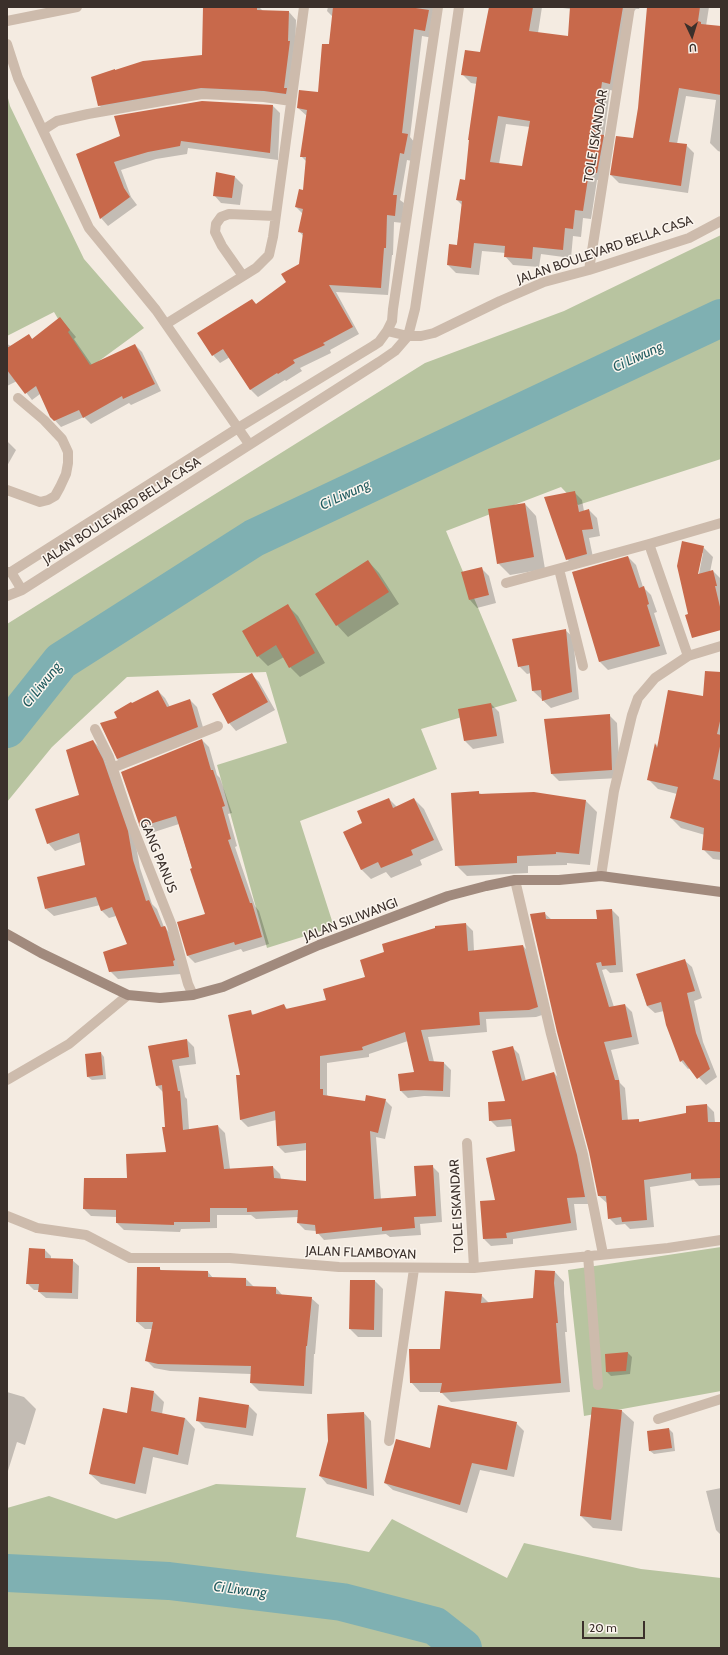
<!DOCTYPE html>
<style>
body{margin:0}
#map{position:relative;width:728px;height:1655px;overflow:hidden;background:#f4ebe1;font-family:Cabin,sans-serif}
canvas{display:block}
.frame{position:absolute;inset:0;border:8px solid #3b302b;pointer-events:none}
.north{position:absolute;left:672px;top:16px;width:40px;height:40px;-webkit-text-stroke:3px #fbf5ee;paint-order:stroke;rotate:176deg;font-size:11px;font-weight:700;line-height:16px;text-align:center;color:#3b302b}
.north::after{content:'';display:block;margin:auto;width:14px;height:18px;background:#3b302b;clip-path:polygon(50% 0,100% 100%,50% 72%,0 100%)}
.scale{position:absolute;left:582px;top:1621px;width:63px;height:18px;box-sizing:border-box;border:2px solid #3b302b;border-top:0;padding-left:5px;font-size:12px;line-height:14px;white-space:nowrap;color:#3b302b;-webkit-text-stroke:3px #fbf5ee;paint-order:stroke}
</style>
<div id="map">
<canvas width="728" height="1655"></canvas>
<div class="frame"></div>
<div class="north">U</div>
<div class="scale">20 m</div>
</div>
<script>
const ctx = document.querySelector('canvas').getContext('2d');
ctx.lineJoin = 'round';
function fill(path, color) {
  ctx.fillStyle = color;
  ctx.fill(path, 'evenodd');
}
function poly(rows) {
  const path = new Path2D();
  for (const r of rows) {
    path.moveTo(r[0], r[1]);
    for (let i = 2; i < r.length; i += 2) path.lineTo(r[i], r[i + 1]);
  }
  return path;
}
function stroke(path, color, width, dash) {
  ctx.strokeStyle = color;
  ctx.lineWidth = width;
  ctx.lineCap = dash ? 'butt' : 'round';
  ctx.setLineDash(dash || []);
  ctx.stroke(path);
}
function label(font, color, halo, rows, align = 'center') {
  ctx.font = font + ' Cabin,sans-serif';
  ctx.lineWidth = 3;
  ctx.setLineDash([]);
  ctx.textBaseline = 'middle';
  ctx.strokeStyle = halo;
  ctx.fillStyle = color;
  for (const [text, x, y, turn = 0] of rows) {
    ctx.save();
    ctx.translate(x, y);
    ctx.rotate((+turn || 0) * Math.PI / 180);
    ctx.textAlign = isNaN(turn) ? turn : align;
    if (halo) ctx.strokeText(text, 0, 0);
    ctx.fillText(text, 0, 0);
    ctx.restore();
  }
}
fill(poly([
 [7,94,10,106,84,259,144,328,88,369,54,312,7,336],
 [721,235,721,459,578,505,561,487,446,531,517,701,421,729,437,769,300,821,334,927,267,948,217,765,287,743,266,672,127,677,52,747,7,802,7,624,425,363,564,311],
 [721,1247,721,1391,584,1416,568,1270],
 [216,1484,306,1488,296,1537,369,1552,392,1519,507,1578,524,1543,641,1569,721,1578,721,1648,7,1648,7,1508,49,1496,116,1519]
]), '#b8c4a0');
fill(poly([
 [204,7,259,7,263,11,289,12,296,20,294,97,209,95,107,113,99,105,116,71,203,56],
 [328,7,437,7,433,38,422,36,410,137,415,143,412,161,407,160,400,200,404,203,403,223,394,222,393,255,392,255,388,295,336,292,359,334,330,350,331,353,300,368,302,371,286,381,285,380,258,397,251,390,230,357,220,363,213,355,256,305,287,283,300,264,304,237,299,231,303,214,296,207,304,191,307,162,301,156,307,116,298,108,319,94,329,45,333,17,327,11],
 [490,7,542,7,538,33,569,37,571,9,555,7,640,7,639,9,636,9,631,14,618,92,610,90,604,136,611,144,605,181,597,180,591,219,583,218,581,237,573,236,571,258,541,254,539,267,513,265,505,256,506,253,482,251,479,275,456,273,448,265,457,246,462,205,457,200,466,181,477,84,471,83,463,75,481,53],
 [506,124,530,127,523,168,499,164],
 [648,7,709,7,706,26,721,27,721,152,718,151,710,143,716,100,686,96,677,144,686,145,694,153,688,193,619,183,611,175,634,139,639,108],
 [273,106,280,113,278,160,188,148,187,154,156,159,121,170,131,197,137,205,108,226,101,218,77,154],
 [235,177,243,185,240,205,221,203,214,195],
 [60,318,76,337,74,339,92,365,135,345,142,352,161,391,131,405,129,403,91,424,84,417,61,427,51,416,40,394,32,400,17,381,7,386,7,344,11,346,29,335,33,340],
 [7,441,16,450,7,466],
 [574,492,582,500,584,511,589,510,597,518,600,536,589,538,594,562,575,567,567,559],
 [525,504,536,516,545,569,510,575,498,563],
 [703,547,713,557,710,572,713,571,721,579,721,629,678,566],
 [701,553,703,553,698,579,696,579],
 [628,557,636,565,643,587,651,595,657,612,654,613,667,654,608,670,600,662,573,572],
 [368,561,379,573,399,604,348,637,337,625],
 [481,568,489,576,496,603,477,608,470,600],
 [288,606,298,616,325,663,300,677,290,667,284,657,268,666,258,656],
 [565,630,573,637,579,699,551,708,533,691,531,673,527,674,519,666],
 [721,673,721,860,713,859,703,849,705,835,681,828,671,818,677,794,658,789,648,779,656,744,658,747,703,697],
 [251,674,259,682,275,710,236,731,229,723],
 [158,691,165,698,170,707,190,700,197,707,205,734,125,766,117,759,118,718,132,704],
 [491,704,499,712,504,743,473,749,465,741,460,710],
 [609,715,617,723,620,778,559,781,551,773],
 [202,740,209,747,217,775,220,778,232,813,228,814,237,846,235,847,255,906,259,911,269,944,243,952,241,949,195,963,188,956,179,923,206,915,179,824,148,834,141,827,122,772],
 [93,741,101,749,135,840,140,868,152,904,157,909,164,927,172,935,181,974,118,979,110,971,128,944,116,916,109,918,101,910,100,905,54,916,46,909,86,866,81,842,55,851,48,843,81,795],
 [478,792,481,794,534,793,586,801,597,812,590,865,567,863,567,865,528,866,528,873,467,876,456,865],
 [389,799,397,807,414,799,424,809,443,850,420,860,422,865,391,878,386,872,371,879,361,869,363,824],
 [612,910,619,917,623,972,610,973,606,969,602,970,614,1007,625,1005,632,1012,639,1044,611,1050,620,1083,625,1088,628,1121,638,1120,641,1123,687,1114,707,1105,714,1112,715,1123,721,1123,721,1185,699,1186,694,1180,650,1187,654,1227,630,1229,625,1224,616,1225,609,1218,607,1203,599,1196,544,913,552,920,598,920],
 [466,924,473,931,474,951,523,946,530,953,545,1014,536,1017,486,1019,487,1032,428,1037,434,1062,444,1063,451,1070,450,1097,424,1096,408,1098,401,1091,415,1073,408,1041,369,1054,369,1057,327,1063,327,1095,329,1097,366,1102,385,1100,392,1107,385,1139,376,1137,381,1199,417,1197,432,1166,439,1173,442,1222,420,1224,421,1235,390,1237,386,1234,324,1240,316,1231,305,1230,298,1223,298,1217,256,1219,251,1215,217,1215,217,1228,181,1229,180,1232,124,1230,117,1223,117,1217,91,1216,84,1209,167,1153,164,1093,157,1086,149,1046,187,1040,194,1047,196,1064,179,1066,185,1097,187,1099,189,1130,218,1126,225,1133,230,1169,273,1167,280,1174,281,1179,307,1182,307,1150,285,1153,278,1146,276,1120,248,1127,241,1120,238,1076,241,1076,250,1012,254,1015,284,1005,288,1010,327,1001],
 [684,960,692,967,702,998,694,1001,703,1042,717,1077,706,1085,690,1068,688,1069,681,1061,664,1011,655,1013,647,1006,637,975],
 [512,1047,519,1054,526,1081,554,1073,561,1080,591,1204,574,1204,577,1230,513,1239,513,1244,491,1246,484,1239,516,1152,513,1126,497,1127,490,1120,506,1102],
 [101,1053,104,1057,106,1079,92,1080,88,1077],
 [45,1250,51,1256,51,1259,72,1260,79,1266,78,1299,46,1298,39,1292,39,1290,34,1290,27,1283],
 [159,1268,162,1271,208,1272,213,1278,246,1279,254,1287,276,1288,283,1296,311,1298,319,1305,315,1354,314,1354,312,1394,259,1391,251,1383,251,1374,170,1371,154,1368,146,1360,152,1329,145,1329,137,1322],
 [555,1272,564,1282,564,1293,567,1332,565,1332,570,1392,451,1402,441,1392,420,1392,411,1382,441,1350,481,1295,489,1303,534,1299],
 [375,1281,383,1289,382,1337,358,1337,350,1329],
 [628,1353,632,1357,630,1374,611,1376,607,1372,606,1355],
 [7,1392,24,1397,36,1409,25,1445,17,1442,7,1474],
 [154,1392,164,1402,162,1414,185,1418,195,1429,188,1465,153,1457,146,1494,101,1484,90,1474,128,1414],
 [200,1399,249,1406,257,1414,253,1436,205,1428,197,1420],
 [592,1408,622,1411,634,1422,622,1531,593,1528,581,1516],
 [364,1413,371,1421,374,1496,327,1484,320,1476],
 [516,1423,524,1431,514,1477,480,1470,467,1513,393,1490,385,1483,431,1449],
 [669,1429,673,1433,675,1451,654,1454,650,1451],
 [721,1488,721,1535,716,1530,706,1491]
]), '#0003');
stroke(poly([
 [7,729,61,661,254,538,721,318],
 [7,1573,169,1581,342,1602,435,1626,463,1648]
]), '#7fb0b2', 38);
fill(poly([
 [203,7,257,7,257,10,289,11,288,41,290,41,284,88,287,88,286,94,264,91,201,88,98,106,91,77,115,69,115,70,143,61,202,55],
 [333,7,409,7,429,10,425,31,414,29,402,133,408,134,404,154,400,153,393,195,397,195,395,216,387,215,386,248,384,248,381,288,329,285,353,327,323,343,325,345,293,360,295,363,278,374,277,373,250,390,223,349,212,356,197,333,252,299,256,304,286,282,281,274,299,264,303,233,298,232,303,209,295,207,299,189,303,190,306,157,300,157,307,110,297,108,299,90,318,92,322,44,329,44],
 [489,7,533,7,529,31,568,36,570,7,623,7,610,84,602,82,595,134,604,135,597,173,589,172,583,211,575,210,573,229,565,228,563,250,533,247,532,259,504,257,505,246,474,243,471,268,447,265,449,244,457,245,462,201,456,200,460,179,465,180,469,140,468,140,477,77,461,75,465,50,480,52],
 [498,116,530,121,522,166,490,162],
 [647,7,700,7,698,21,701,22,701,24,721,26,721,95,679,88,669,142,687,144,681,186,610,175,616,136,633,138,638,108],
 [202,101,273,105,270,153,181,141,180,146,148,152,114,162,124,188,130,197,100,219,76,154,120,136,114,116],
 [216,172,235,176,232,198,213,196],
 [60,317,70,330,68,332,90,365,135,344,155,384,123,399,122,396,83,418,79,410,54,421,50,417,36,386,25,394,7,370,7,348,29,334,32,339],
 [575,491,579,512,589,509,593,529,582,530,587,554,566,560,544,497],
 [525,503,534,557,497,564,488,509],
 [682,541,704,546,698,574,713,570,717,586,715,586,721,611,721,630,692,638,685,615,688,614,677,566],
 [628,556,639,588,644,586,649,604,647,605,660,646,599,662,572,572],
 [368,560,389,592,336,626,315,594],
 [482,567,489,595,469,600,461,572],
 [288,604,315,653,289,668,276,645,257,657,242,631],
 [566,629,572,692,542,701,541,690,532,691,529,665,518,667,512,639],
 [705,671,721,672,721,717,717,734,721,735,721,742,713,779,721,781,721,852,702,850,704,828,670,818,678,787,647,780,655,743,657,748,668,690,703,696],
 [252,673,268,702,228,724,212,694],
 [158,690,167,707,190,699,198,727,117,759,100,723,117,718,114,712,131,702,132,703],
 [491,703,497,736,464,741,458,709],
 [610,714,612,770,551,774,544,719],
 [202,739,211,770,213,770,225,806,222,807,231,839,228,840,250,903,252,903,262,937,235,945,234,942,187,956,177,922,205,914,190,869,192,868,176,816,140,827,121,772],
 [93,740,103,759,128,831,133,860,146,901,149,900,161,927,165,926,166,928,175,960,173,961,174,966,109,972,103,952,127,944,112,907,101,911,96,897,45,909,37,877,85,865,79,833,47,844,35,809,79,795,66,750],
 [479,791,479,794,534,792,586,800,579,854,556,852,556,854,517,856,517,863,455,866,451,793],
 [389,798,393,808,414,798,434,840,411,850,413,855,381,868,378,862,361,870,343,832,362,823,357,811],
 [612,909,616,965,602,966,601,962,596,963,609,1007,625,1004,632,1037,604,1042,615,1080,619,1080,622,1120,639,1119,639,1122,686,1113,686,1106,707,1104,708,1122,721,1122,721,1178,691,1179,691,1173,644,1180,647,1220,622,1222,621,1217,608,1219,606,1196,598,1196,589,1152,557,1032,530,914,545,912,546,919,597,919,596,910],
 [466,923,468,951,523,945,538,1007,529,1010,479,1012,480,1025,421,1030,429,1061,444,1062,443,1091,416,1090,400,1091,398,1074,414,1072,405,1032,362,1047,363,1050,320,1056,320,1089,323,1089,323,1095,365,1101,366,1095,386,1099,378,1133,370,1131,374,1199,416,1196,414,1166,433,1165,436,1216,414,1217,415,1228,382,1231,382,1227,316,1234,315,1225,297,1223,298,1210,247,1212,247,1208,210,1208,210,1222,174,1222,174,1225,116,1223,116,1210,83,1209,84,1178,127,1178,126,1154,166,1152,162,1127,165,1127,162,1085,156,1086,148,1046,187,1039,189,1057,172,1060,178,1091,180,1091,183,1130,218,1125,224,1169,273,1166,274,1178,306,1181,306,1143,277,1146,275,1111,240,1120,236,1075,240,1075,228,1015,251,1010,252,1015,284,1004,286,1009,326,1000,323,989,365,977,360,960,384,952,382,944,435,928,435,926],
 [685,959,695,991,687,993,696,1033,710,1069,697,1079,683,1060,680,1062,666,1025,661,1002,647,1006,636,974],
 [513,1046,522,1081,554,1072,577,1155,585,1197,567,1198,571,1223,506,1233,507,1238,483,1239,480,1201,495,1200,486,1158,515,1151,511,1119,489,1121,488,1102,505,1101,492,1051],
 [101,1052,103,1075,87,1077,85,1054],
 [29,1248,45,1249,45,1258,73,1259,72,1293,38,1292,39,1284,26,1284],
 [137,1267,160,1267,160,1270,208,1271,208,1277,246,1278,246,1286,276,1287,276,1294,312,1297,307,1346,306,1346,304,1386,250,1383,251,1366,158,1364,145,1361,153,1322,136,1322],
 [535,1270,555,1271,554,1283,558,1323,556,1323,561,1383,440,1393,442,1383,410,1383,409,1349,440,1349,445,1291,482,1294,481,1303,533,1298],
 [350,1280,375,1280,374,1330,349,1329],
 [628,1352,626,1371,606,1372,605,1354],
 [131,1387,154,1391,151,1411,185,1418,178,1455,143,1447,135,1484,89,1474,103,1408,127,1413],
 [199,1397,249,1405,246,1428,196,1421],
 [438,1405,517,1422,507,1470,472,1463,460,1505,384,1483,396,1439,430,1448],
 [592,1407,622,1410,611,1520,580,1516],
 [364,1412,367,1489,319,1476,328,1441,327,1414],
 [669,1428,672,1448,649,1451,647,1431]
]), '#c8694b');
stroke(poly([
 [7,490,40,502,48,500,55,496,60,487,66,474,68,463,68,452,62,439,44,420,18,398]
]), '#cdbbac', 10);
stroke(poly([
 [7,21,77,7],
 [7,44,18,78,89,228,156,310,249,444],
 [43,130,57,121,88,114,202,94,264,97,291,101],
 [589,270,630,7],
 [243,276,222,246,215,232,216,224,221,217,229,214,275,216],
 [166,324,256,268,269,255,273,237,304,7],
 [387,331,408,336,421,336,434,333,500,301,544,282,589,270,689,238,721,221],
 [649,544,688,656],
 [559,569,583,666],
 [7,572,11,572,238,428,373,346,379,342,387,331,392,321,393,309,438,7],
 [11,572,22,590],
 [506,583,649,544,721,523],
 [7,596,22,590,379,362,395,351,408,336,415,309,459,7],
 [95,729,109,757,130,820,172,926,188,984,193,995],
 [112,768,218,726],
 [601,876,614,791,632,715,638,698,655,678,688,656,721,646],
 [515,880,551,1034,583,1154,603,1254],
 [7,1080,69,1044,128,995],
 [467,1143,474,1268],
 [7,1216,37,1228,86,1235,130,1258,230,1258,339,1267,474,1268,668,1248,721,1240],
 [588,1255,598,1385],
 [658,1419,721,1399],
 [389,1441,414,1269]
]), '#cdbbac', 10);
stroke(poly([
 [7,934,41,953,128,995,160,998,193,995,223,987,319,945,448,896,486,886,515,880,559,880,601,876,721,892]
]), '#a18a7d', 10);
label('13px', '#3b302b', '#fbf5ee', [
 ["TOLE ISKANDAR",596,136,-81],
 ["JALAN BOULEVARD BELLA CASA",605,250,-19],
 ["JALAN BOULEVARD BELLA CASA",122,511,-33],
 ["GANG PANUS",158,856,68],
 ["JALAN SILIWANGI",351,920,-21],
 ["TOLE ISKANDAR",457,1206,-93],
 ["JALAN FLAMBOYAN",361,1253,2]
]);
label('italic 14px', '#1f5a5e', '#fbf5ee', [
 ["Ci Liwung",638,357,-25],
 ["Ci Liwung",345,495,-25],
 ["Ci Liwung",42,685,-51],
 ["Ci Liwung",240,1590,7]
]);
</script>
